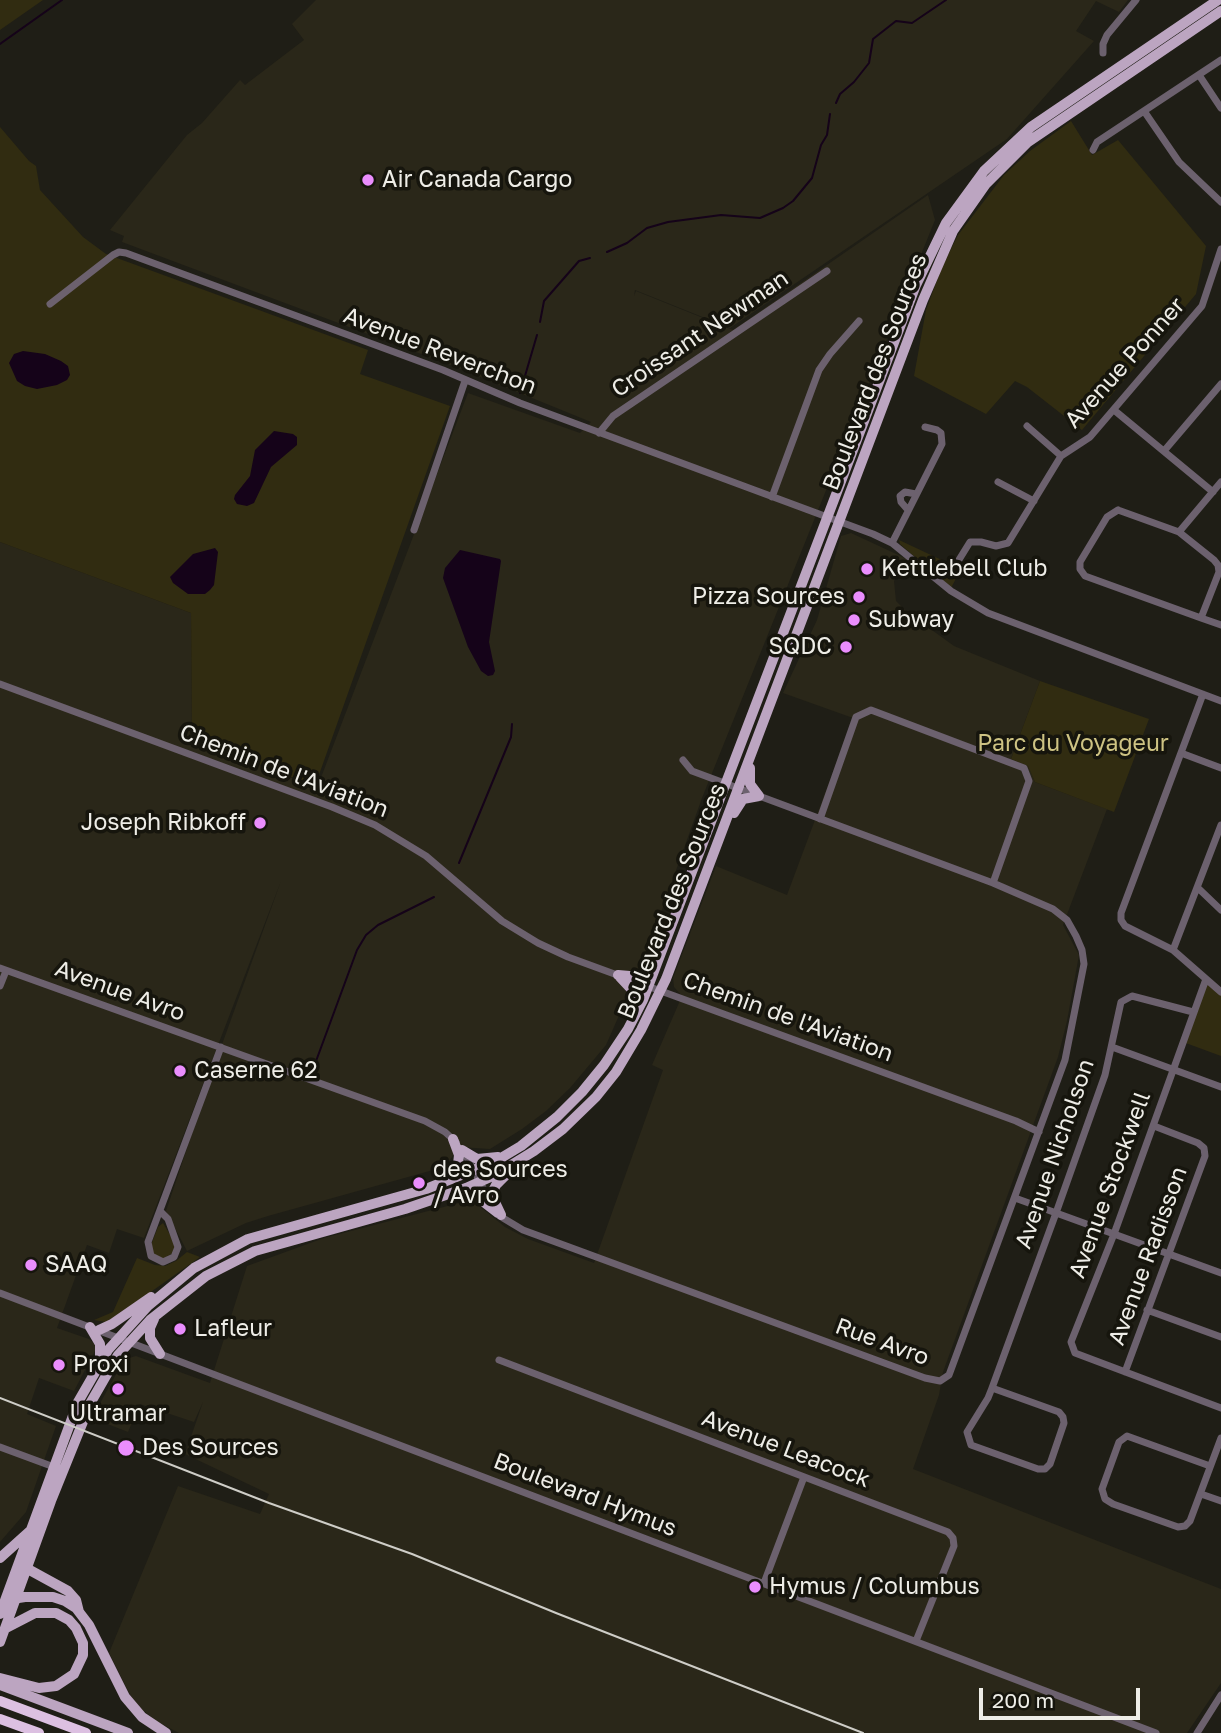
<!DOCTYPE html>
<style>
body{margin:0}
#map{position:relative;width:1221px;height:1733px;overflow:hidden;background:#1f1e16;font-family:"Golos Text",sans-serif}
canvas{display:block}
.scale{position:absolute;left:979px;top:1688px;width:161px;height:32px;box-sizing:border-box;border:4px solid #eeede7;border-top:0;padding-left:9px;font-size:21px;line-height:24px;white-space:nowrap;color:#eeede7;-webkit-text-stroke:5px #16150d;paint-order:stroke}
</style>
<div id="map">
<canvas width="1221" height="1733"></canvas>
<div class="scale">200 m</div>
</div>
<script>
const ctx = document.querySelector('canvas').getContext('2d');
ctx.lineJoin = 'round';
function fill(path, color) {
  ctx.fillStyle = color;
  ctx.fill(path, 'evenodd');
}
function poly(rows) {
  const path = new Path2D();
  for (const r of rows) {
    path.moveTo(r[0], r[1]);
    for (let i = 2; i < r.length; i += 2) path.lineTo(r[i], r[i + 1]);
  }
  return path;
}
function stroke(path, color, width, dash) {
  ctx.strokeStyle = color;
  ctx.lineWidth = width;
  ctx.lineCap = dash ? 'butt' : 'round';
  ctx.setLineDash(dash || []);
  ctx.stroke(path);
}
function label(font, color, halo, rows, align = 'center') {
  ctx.font = font + ' "Golos Text",sans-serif';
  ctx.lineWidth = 7;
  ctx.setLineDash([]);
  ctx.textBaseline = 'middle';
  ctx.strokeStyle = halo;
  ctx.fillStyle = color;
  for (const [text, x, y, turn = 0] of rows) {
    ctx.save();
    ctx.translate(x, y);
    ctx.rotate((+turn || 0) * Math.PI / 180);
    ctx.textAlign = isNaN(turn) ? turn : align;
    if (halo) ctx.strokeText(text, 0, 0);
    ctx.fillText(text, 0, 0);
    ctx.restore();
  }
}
fill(poly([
 [316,0,1128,0,1119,12,1096,1,1076,31,1094,41,1007,139,730,328,635,290,634,296,636,291,733,330,928,195,935,220,702,798,641,968,623,975,621,981,628,995,606,1045,570,1088,546,1111,522,1129,490,1149,460,1147,444,1167,268,1216,246,1223,187,1251,166,1211,220,1050,281,881,144,1238,117,1229,109,1253,87,1245,57,1328,89,1339,96,1345,96,1349,74,1391,39,1378,27,1414,56,1426,26,1512,0,1542,0,542,191,613,192,738,317,788,468,393,580,433,591,422,456,367,122,242,124,236,110,230,187,135,202,123,240,80,245,85,304,40,292,24],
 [851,533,907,559,894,581,896,601,907,612,954,646,1040,681,1011,759,1028,766,1035,782,1107,809,1063,925,1079,955,1067,1021,1058,1057,943,1372,939,1395,913,1469,1221,1589,1221,1683,1187,1733,179,1733,158,1722,140,1708,130,1695,109,1653,178,1486,260,1514,269,1494,185,1454,203,1402,194,1422,140,1404,128,1432,92,1418,115,1376,129,1358,136,1356,210,1383,247,1266,324,1238,463,1202,478,1205,505,1227,528,1239,594,1263,663,1070,652,1065,682,996,674,987,673,978,716,866,787,895,853,718,783,693,817,620,841,536]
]), '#2a2719');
fill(poly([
 [0,0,43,0,0,30],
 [1071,121,1092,155,1118,140,1206,246,1196,294,1082,430,1027,387,1015,381,986,414,914,376,926,310,942,267,958,235,1004,175,1030,151],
 [0,127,29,161,36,166,40,190,83,237,106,254,368,350,360,374,450,406,315,786,192,738,191,613,0,542],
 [899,540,961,569,951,588,900,544],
 [1040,681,1149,719,1114,812,1035,782,1028,766,1011,759],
 [1206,979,1221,993,1221,1056,1183,1042],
 [163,1223,175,1243,173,1253,161,1260,152,1252,151,1245,158,1227],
 [187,1252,200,1257,117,1316,106,1322,94,1320,113,1312,137,1258,155,1265,165,1266,176,1261]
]), '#312c11');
fill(poly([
 [23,351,45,354,61,361,68,366,70,375,67,380,57,385,37,389,25,386,17,381,9,363,14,354],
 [274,431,293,434,297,437,297,445,271,467,254,503,247,506,237,504,234,499,235,495,250,476,255,450],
 [215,548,218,552,214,585,210,590,205,594,188,594,173,583,170,577,193,554],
 [460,550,500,559,501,561,489,642,495,671,493,675,488,676,481,671,468,647,443,578,445,568]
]), '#150319');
stroke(poly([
 [0,44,62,0],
 [836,103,840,94,854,82,869,63,873,39,896,21,912,23,946,0],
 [607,252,627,243,647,228,668,222,721,215,760,218,783,208,793,201,812,178,821,145,827,135,830,114],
 [540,322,544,301,579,261,590,258],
 [520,393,537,335],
 [459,863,511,737,512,724],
 [312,1072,357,950,366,935,378,925,434,897]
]), '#150319', 2);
stroke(poly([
 [1103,53,1103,44,1107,35,1136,0],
 [1199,75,1221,108],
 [1144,111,1179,162,1221,202],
 [1093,150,1097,142,1221,60],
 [50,304,113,255,119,252,126,253,443,370,520,403,873,534,892,543,951,591,988,613,1221,701],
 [1114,410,1213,492],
 [1027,426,1061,456],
 [599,433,613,416,827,271],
 [1164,451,1221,384],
 [998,482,1034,501],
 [772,497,819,370,830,354,859,321],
 [908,510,901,502,900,496,905,492,916,494],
 [1118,510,1179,532,1214,560,1218,565,1219,572,1201,618,1085,576,1080,569,1080,562,1107,517,1118,510],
 [414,530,465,381],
 [1179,532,1221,482],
 [892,543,942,444,941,433,937,430,925,427],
 [957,563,970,542,981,542,996,546,1008,543,1061,456,1090,437,1202,306,1221,249],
 [1201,618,1221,625],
 [0,684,332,807,375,825,426,856,502,921,538,943,568,957,1016,1121,1039,1132],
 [1203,694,1121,913,1121,920,1125,926,1173,950,1221,992],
 [1181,753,1221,768],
 [820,819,856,717,871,710,1024,768,1029,781,993,883],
 [1198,888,1221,910],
 [1173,950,1221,825],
 [0,968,425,1121,445,1132,456,1142],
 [1206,979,1114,1234,1071,1342,1075,1353,1221,1408],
 [0,986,6,971],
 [1112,1047,1221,1087],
 [464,1152,492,1205,503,1218,523,1230,925,1378,940,1381,949,1375,1065,1060,1084,964,1082,950,1076,936,1067,920,1053,909,993,883,692,771,683,760],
 [1015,1198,1221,1273],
 [160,1211,168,1219,178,1247,174,1257,163,1262,151,1256,148,1242,221,1047],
 [0,1293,1156,1733],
 [1147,1310,1221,1337],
 [499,1360,948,1532,953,1538,954,1546,916,1641],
 [1125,1372,1205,1156,1204,1148,1198,1143,1154,1126],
 [992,1388,1059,1412,1063,1417,1064,1423,1050,1464,1045,1469,1038,1469,971,1445,967,1432,988,1398,992,1388,1056,1213,1105,1075,1121,1002,1132,996,1193,1012],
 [0,1447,54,1467],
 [1210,1466,1127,1436,1119,1442,1102,1489,1105,1499,1113,1504,1178,1527,1185,1526,1190,1521,1221,1438],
 [1201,1494,1221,1501],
 [764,1583,804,1477],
 [1197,1733,1221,1695]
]), '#6c616e', 7);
stroke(poly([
 [750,768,750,784,759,796],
 [734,813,743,799,759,796],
 [618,975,641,977,653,963],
 [620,977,635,993,635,1011],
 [462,1150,477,1159,498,1157],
 [441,1178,450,1174,458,1164,459,1155,453,1139],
 [455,1194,476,1196,498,1213],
 [501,1215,493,1198,493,1191,496,1185,510,1171],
 [154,1319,150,1328,150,1338,160,1354],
 [90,1327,100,1344,100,1359],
 [99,1330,112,1324,151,1297],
 [0,1558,30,1531],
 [26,1568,68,1591,76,1600,79,1612],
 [12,1599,25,1597,53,1597,65,1601,76,1608,89,1625,125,1697,142,1717,166,1733],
 [0,1614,78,1402,108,1350,148,1306,194,1268,248,1239,426,1189,496,1161,521,1146,557,1117,582,1092,604,1065,628,1029,643,1000,916,285,946,223,984,171,1031,127,1218,0],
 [0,1642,51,1501,91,1402,118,1355,150,1320,206,1276,255,1251,405,1209,466,1188,495,1175,534,1151,563,1129,596,1097,616,1072,641,1030,666,979,923,300,953,231,986,184,1028,142,1221,11],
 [0,1678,39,1688,56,1686,74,1674,83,1655,83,1643,76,1628,69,1620,56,1613,35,1613,6,1628],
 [0,1685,128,1733]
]), '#bca5c1', 10);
stroke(poly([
 [0,1701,86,1733],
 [0,1719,39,1733]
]), '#dcc0e1', 10);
stroke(poly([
 [0,1398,269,1503,412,1554,556,1613,863,1733]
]), '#cecdc7', 2);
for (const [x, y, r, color] of [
 [368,180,7,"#ea8dfd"],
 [867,569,7,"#ea8dfd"],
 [859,597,7,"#ea8dfd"],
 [854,620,7,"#ea8dfd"],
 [846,647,7,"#ea8dfd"],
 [260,823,7,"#ea8dfd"],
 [180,1071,7,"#ea8dfd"],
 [419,1183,7,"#ea8dfd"],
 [31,1265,7,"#ea8dfd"],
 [180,1329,7,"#ea8dfd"],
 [59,1365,7,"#ea8dfd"],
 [118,1389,7,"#ea8dfd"],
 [126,1448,9,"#ea8dfd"],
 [755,1587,7,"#ea8dfd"]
]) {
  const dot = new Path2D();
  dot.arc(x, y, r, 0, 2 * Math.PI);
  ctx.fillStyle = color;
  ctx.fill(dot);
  stroke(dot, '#16150d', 2.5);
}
label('23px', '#eeede7', '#16150d', [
 ["Air Canada Cargo",382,180],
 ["Kettlebell Club",881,569],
 ["Pizza Sources",845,597,"right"],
 ["Subway",868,620],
 ["SQDC",832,647,"right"],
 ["Joseph Ribkoff",246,823,"right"],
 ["Caserne 62",194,1071],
 ["des Sources",433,1170],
 ["/ Avro",433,1196],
 ["SAAQ",45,1265],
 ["Lafleur",194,1329],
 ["Proxi",73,1365],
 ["Ultramar",118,1414,"center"],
 ["Des Sources",142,1448],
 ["Hymus / Columbus",769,1587]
], 'left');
label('23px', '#eeede7', '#16150d', [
 ["Croissant Newman",700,334,-34],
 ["Avenue Reverchon",440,351,21],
 ["Avenue Ponner",1125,363,-48],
 ["Boulevard des Sources",875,372,-69],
 ["Chemin de l'Aviation",284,771,21],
 ["Boulevard des Sources",672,901,-68],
 ["Avenue Avro",120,991,20],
 ["Chemin de l'Aviation",788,1017,20],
 ["Avenue Nicholson",1055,1154,-71],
 ["Avenue Stockwell",1110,1185,-70],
 ["Avenue Radisson",1148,1256,-70],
 ["Rue Avro",882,1342,20],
 ["Avenue Leacock",786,1449,21],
 ["Boulevard Hymus",585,1495,21]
]);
label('23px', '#cec383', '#16150d', [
 ["Parc du Voyageur",1073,744]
]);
</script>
